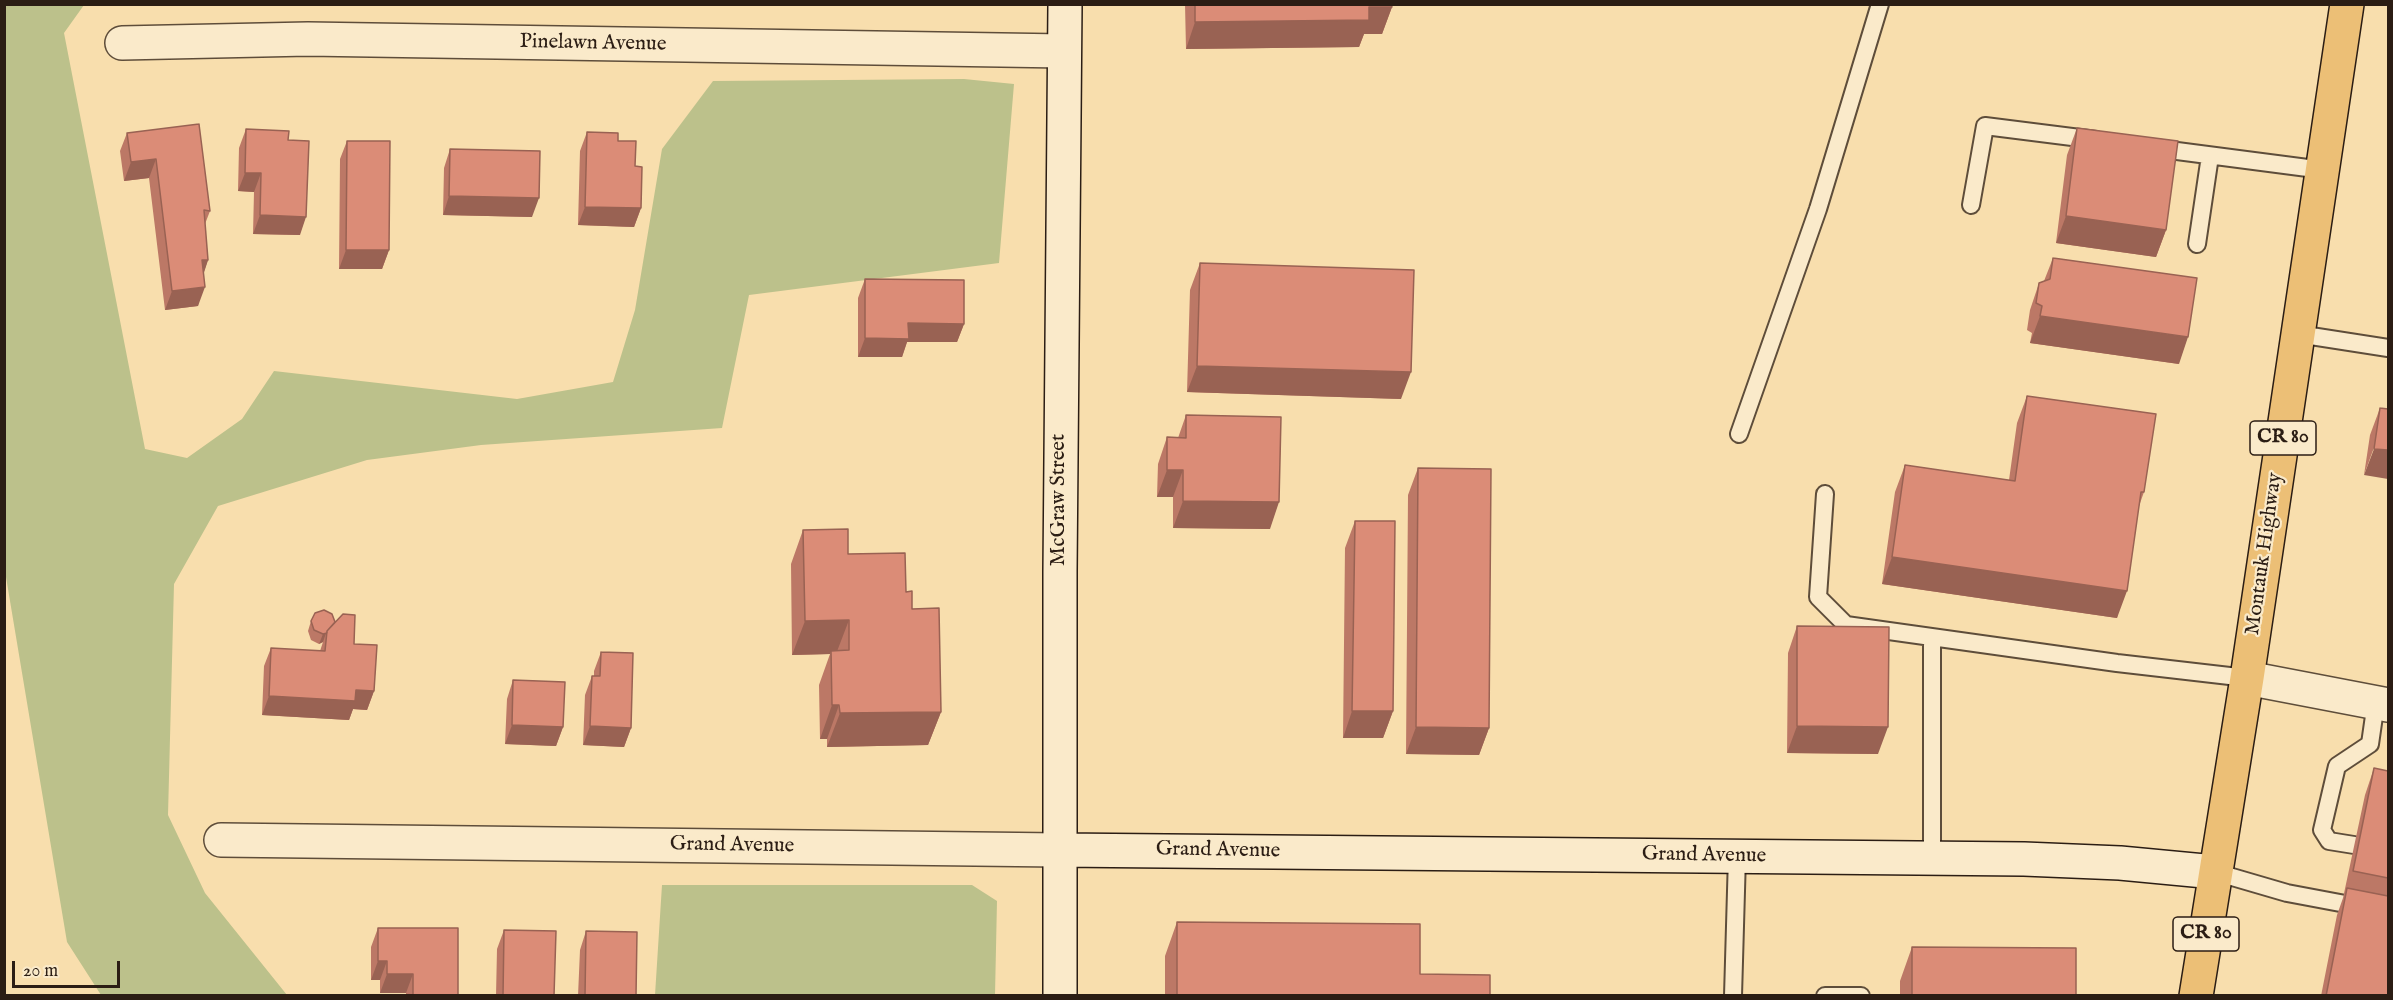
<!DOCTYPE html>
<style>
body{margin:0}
#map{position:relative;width:2393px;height:1000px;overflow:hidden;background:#f8dead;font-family:"IM FELL English",serif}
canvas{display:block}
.frame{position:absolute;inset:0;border:6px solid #2b1d14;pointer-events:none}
.scale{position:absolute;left:12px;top:961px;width:108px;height:27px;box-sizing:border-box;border:3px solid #2b1d14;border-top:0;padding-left:8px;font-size:18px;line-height:21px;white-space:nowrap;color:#2b1d14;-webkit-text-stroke:4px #faeaca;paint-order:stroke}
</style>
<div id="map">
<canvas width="2393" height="1000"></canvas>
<div class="frame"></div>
<div class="scale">20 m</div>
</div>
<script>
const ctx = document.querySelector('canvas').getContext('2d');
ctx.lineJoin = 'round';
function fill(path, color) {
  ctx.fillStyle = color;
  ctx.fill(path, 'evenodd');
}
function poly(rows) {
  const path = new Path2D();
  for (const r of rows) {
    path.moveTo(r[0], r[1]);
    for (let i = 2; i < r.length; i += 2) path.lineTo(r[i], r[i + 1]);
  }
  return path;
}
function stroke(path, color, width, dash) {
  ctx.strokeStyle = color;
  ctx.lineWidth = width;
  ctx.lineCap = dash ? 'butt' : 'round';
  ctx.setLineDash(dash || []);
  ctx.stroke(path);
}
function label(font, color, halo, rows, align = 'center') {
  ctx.font = font + ' "IM FELL English",serif';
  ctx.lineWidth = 4.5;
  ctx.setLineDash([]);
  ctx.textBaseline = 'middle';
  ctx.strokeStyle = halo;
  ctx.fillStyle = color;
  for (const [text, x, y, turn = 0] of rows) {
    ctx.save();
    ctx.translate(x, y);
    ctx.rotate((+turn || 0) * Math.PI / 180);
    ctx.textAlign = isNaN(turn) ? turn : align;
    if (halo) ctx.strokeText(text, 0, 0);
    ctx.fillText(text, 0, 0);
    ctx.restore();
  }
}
fill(poly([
 [4,5,84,5,64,33,145,449,187,458,242,419,274,371,517,399,613,382,635,310,662,149,713,81,964,79,1014,84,999,263,749,295,722,428,481,445,367,460,218,506,174,584,168,815,205,893,287,995,101,995,67,942,5,571],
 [662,885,972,885,997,901,995,995,655,995]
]), '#bcc18b');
const lane = poly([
 [2154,148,2323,170],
 [1971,205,1985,126,2096,140],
 [2197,244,2210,156],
 [2298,334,2388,348],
 [1739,434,1818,209,1880,4],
 [1825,494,1818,597,1846,625,2117,663,2247,678],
 [1932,637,1932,858],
 [2354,845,2329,841,2322,830,2337,766,2370,744,2376,702],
 [2215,872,2287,893,2388,912],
 [1733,996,1737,856],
 [1825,996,1861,996]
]);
const street = poly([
 [122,43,308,39,1064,51],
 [2247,678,2388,705],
 [221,840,1059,850]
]);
const secondary = poly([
 [1059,850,2024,859,2120,863,2215,872],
 [1060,996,1060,571,1065,4]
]);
const primary = poly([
 [2196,996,2247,678,2347,4]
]);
stroke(lane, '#5e4d3a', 20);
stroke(street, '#5e4d3a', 36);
stroke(secondary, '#2b1d14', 36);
stroke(primary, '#2b1d14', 36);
stroke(lane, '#faeaca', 16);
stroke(street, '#faeaca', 33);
stroke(secondary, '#faeaca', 33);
stroke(primary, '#ecbf76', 33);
fill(poly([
 [1185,4,1391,4,1392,7,1382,34,1364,34,1359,47,1186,49],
 [2077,128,2166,230,2156,257,2056,243,2067,155],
 [246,129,288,140,300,235,253,234,254,192,238,191,239,148],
 [587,132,618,141,635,166,641,208,634,227,578,225,580,151],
 [127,133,210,211,205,224,208,260,203,274,198,306,165,310,149,178,124,181,120,151],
 [347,141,389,250,382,269,339,269,340,159],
 [450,149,532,217,443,215,444,168],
 [2053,258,2179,364,2030,343,2032,333,2027,330,2030,310,2039,283,2044,281],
 [1200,263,1401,399,1187,392,1190,290],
 [865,279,964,324,957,342,907,342,902,357,858,357,858,298],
 [2027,396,2144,492,2139,506,2117,618,1882,584,1895,492,1905,465,2009,480,2017,423],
 [2380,408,2388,409,2364,475,2370,435],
 [1186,415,1270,529,1173,528,1173,497,1157,497,1158,464,1167,437,1178,438],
 [1418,468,1489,728,1479,755,1406,754,1408,495],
 [1355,521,1393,711,1383,738,1343,738,1345,548],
 [803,530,848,554,906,592,912,609,941,712,928,745,827,747,827,739,820,739,819,685,830,654,792,655,791,564],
 [311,621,335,622,354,644,374,691,367,710,353,709,349,720,262,715,264,666,271,648,320,651,323,642,319,644,311,640,308,631],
 [1797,626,1878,754,1787,753,1788,653],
 [601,652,631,728,624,747,583,745,585,695,592,676,594,676,594,671],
 [513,680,563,727,556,746,505,744,507,699],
 [2374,768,2388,771,2388,996,2321,996,2337,915,2343,898,2365,795],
 [1177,922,1420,974,1490,996,1165,996,1165,956],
 [378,928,458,996,406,996,406,993,380,993,380,980,371,980,371,947],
 [504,930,554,996,496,996,497,949],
 [586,931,636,996,578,996,580,950],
 [1912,947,2076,996,1900,996,1900,981]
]), '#bc7866');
fill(poly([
 [1369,7,1392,7,1382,34,1364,34,1359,47,1186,49,1195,22],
 [156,159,149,178,124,181,131,162],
 [245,173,261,173,254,192,238,191],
 [449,196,539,198,532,217,443,215],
 [585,207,641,208,634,227,578,225],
 [260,215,306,217,300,235,253,234],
 [2066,216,2166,230,2156,257,2056,243],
 [346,250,389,250,382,269,339,269],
 [202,260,208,260,202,279],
 [205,287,198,306,165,310,172,291],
 [2040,316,2188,337,2179,364,2030,343],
 [908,323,964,324,957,342,907,342,902,357,858,357,865,338],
 [1197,366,1411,372,1401,399,1187,392],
 [2374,449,2388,450,2388,479,2364,475],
 [1167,470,1183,470,1173,497,1157,497],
 [1183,501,1279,502,1270,529,1173,528],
 [1892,557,2127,591,2117,618,1882,584],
 [849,620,836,654,831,651,830,654,792,655,805,621],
 [326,633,323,642,319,644,323,634],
 [356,690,374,691,367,710,353,709,349,720,262,715,269,696],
 [832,705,839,705,827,739,820,739],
 [1352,711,1393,711,1383,738,1343,738],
 [941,712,928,745,827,747,840,713],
 [512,725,563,727,556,746,505,744],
 [590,726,631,728,624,747,583,745],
 [1797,726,1888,727,1878,754,1787,753],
 [1416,727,1489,728,1479,755,1406,754],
 [378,961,387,961,380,980,371,980],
 [387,974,413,974,406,993,380,993]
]), '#996253');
const building = poly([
 [1195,4,1391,4,1392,7,1369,7,1369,20,1195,22,1195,4],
 [199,124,210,211,204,210,208,260,202,260,205,287,172,291,156,159,131,162,127,133,199,124],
 [2077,128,2178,141,2166,230,2066,216,2077,128],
 [246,129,289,131,288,140,309,141,306,217,260,215,261,173,245,173,246,129],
 [587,132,618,133,618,141,636,141,635,166,642,167,641,208,585,207,587,132],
 [347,141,390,141,389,250,346,250,347,141],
 [450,149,540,151,539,198,449,196,450,149],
 [2053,258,2197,278,2188,337,2040,316,2042,306,2036,303,2039,283,2050,279,2053,258],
 [1200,263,1414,270,1411,372,1197,366,1200,263],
 [865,279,964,280,964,324,908,323,909,339,865,338,865,279],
 [2027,396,2156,414,2144,492,2141,492,2127,591,1892,557,1905,465,2015,481,2027,396],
 [2380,408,2388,409,2388,450,2374,449,2380,408],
 [1186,415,1281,417,1279,502,1183,501,1183,470,1167,470,1167,437,1186,438,1186,415],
 [1418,468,1491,469,1489,728,1416,727,1418,468],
 [1355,521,1395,521,1393,711,1352,711,1355,521],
 [848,529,848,554,905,553,906,592,912,591,912,609,939,608,941,712,840,713,839,705,832,705,831,651,849,650,849,620,805,621,803,530,848,529],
 [324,610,332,614,335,622,327,631,327,633,323,634,314,630,311,621,315,613,324,610],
 [343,614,355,615,354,644,377,645,374,691,356,690,355,701,269,696,271,648,325,651,327,631,343,614],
 [1797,626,1889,627,1888,727,1797,726,1797,626],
 [601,652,633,653,631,728,590,726,592,676,600,676,601,652],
 [513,680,565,682,563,727,512,725,513,680],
 [2374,768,2388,771,2388,878,2353,871,2374,768],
 [2347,888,2388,896,2388,996,2326,996,2347,888],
 [1177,922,1420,924,1420,974,1490,975,1490,996,1177,996,1177,922],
 [378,928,458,928,458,996,413,996,413,974,387,974,387,961,378,961,378,928],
 [504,930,556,931,554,996,503,996,504,930],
 [586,931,637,932,636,996,585,996,586,931],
 [1912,947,2076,948,2076,996,1912,996,1912,947]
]);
fill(building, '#db8c77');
stroke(building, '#996253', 1.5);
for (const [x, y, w] of [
 [2283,438,66],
 [2206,934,66]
]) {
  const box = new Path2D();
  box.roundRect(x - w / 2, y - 17, w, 34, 4.5);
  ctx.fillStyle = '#faeaca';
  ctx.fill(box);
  stroke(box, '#2b1d14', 1.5);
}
label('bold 20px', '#2b1d14', null, [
 ["CR 80",2283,438],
 ["CR 80",2206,934]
]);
label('21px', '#2b1d14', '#faeaca', [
 ["Pinelawn Avenue",593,44,1],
 ["McGraw Street",1060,500,-90],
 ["Montauk Highway",2265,554,-82],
 ["Grand Avenue",732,846,1],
 ["Grand Avenue",1218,851,1],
 ["Grand Avenue",1704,856,1]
]);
</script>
